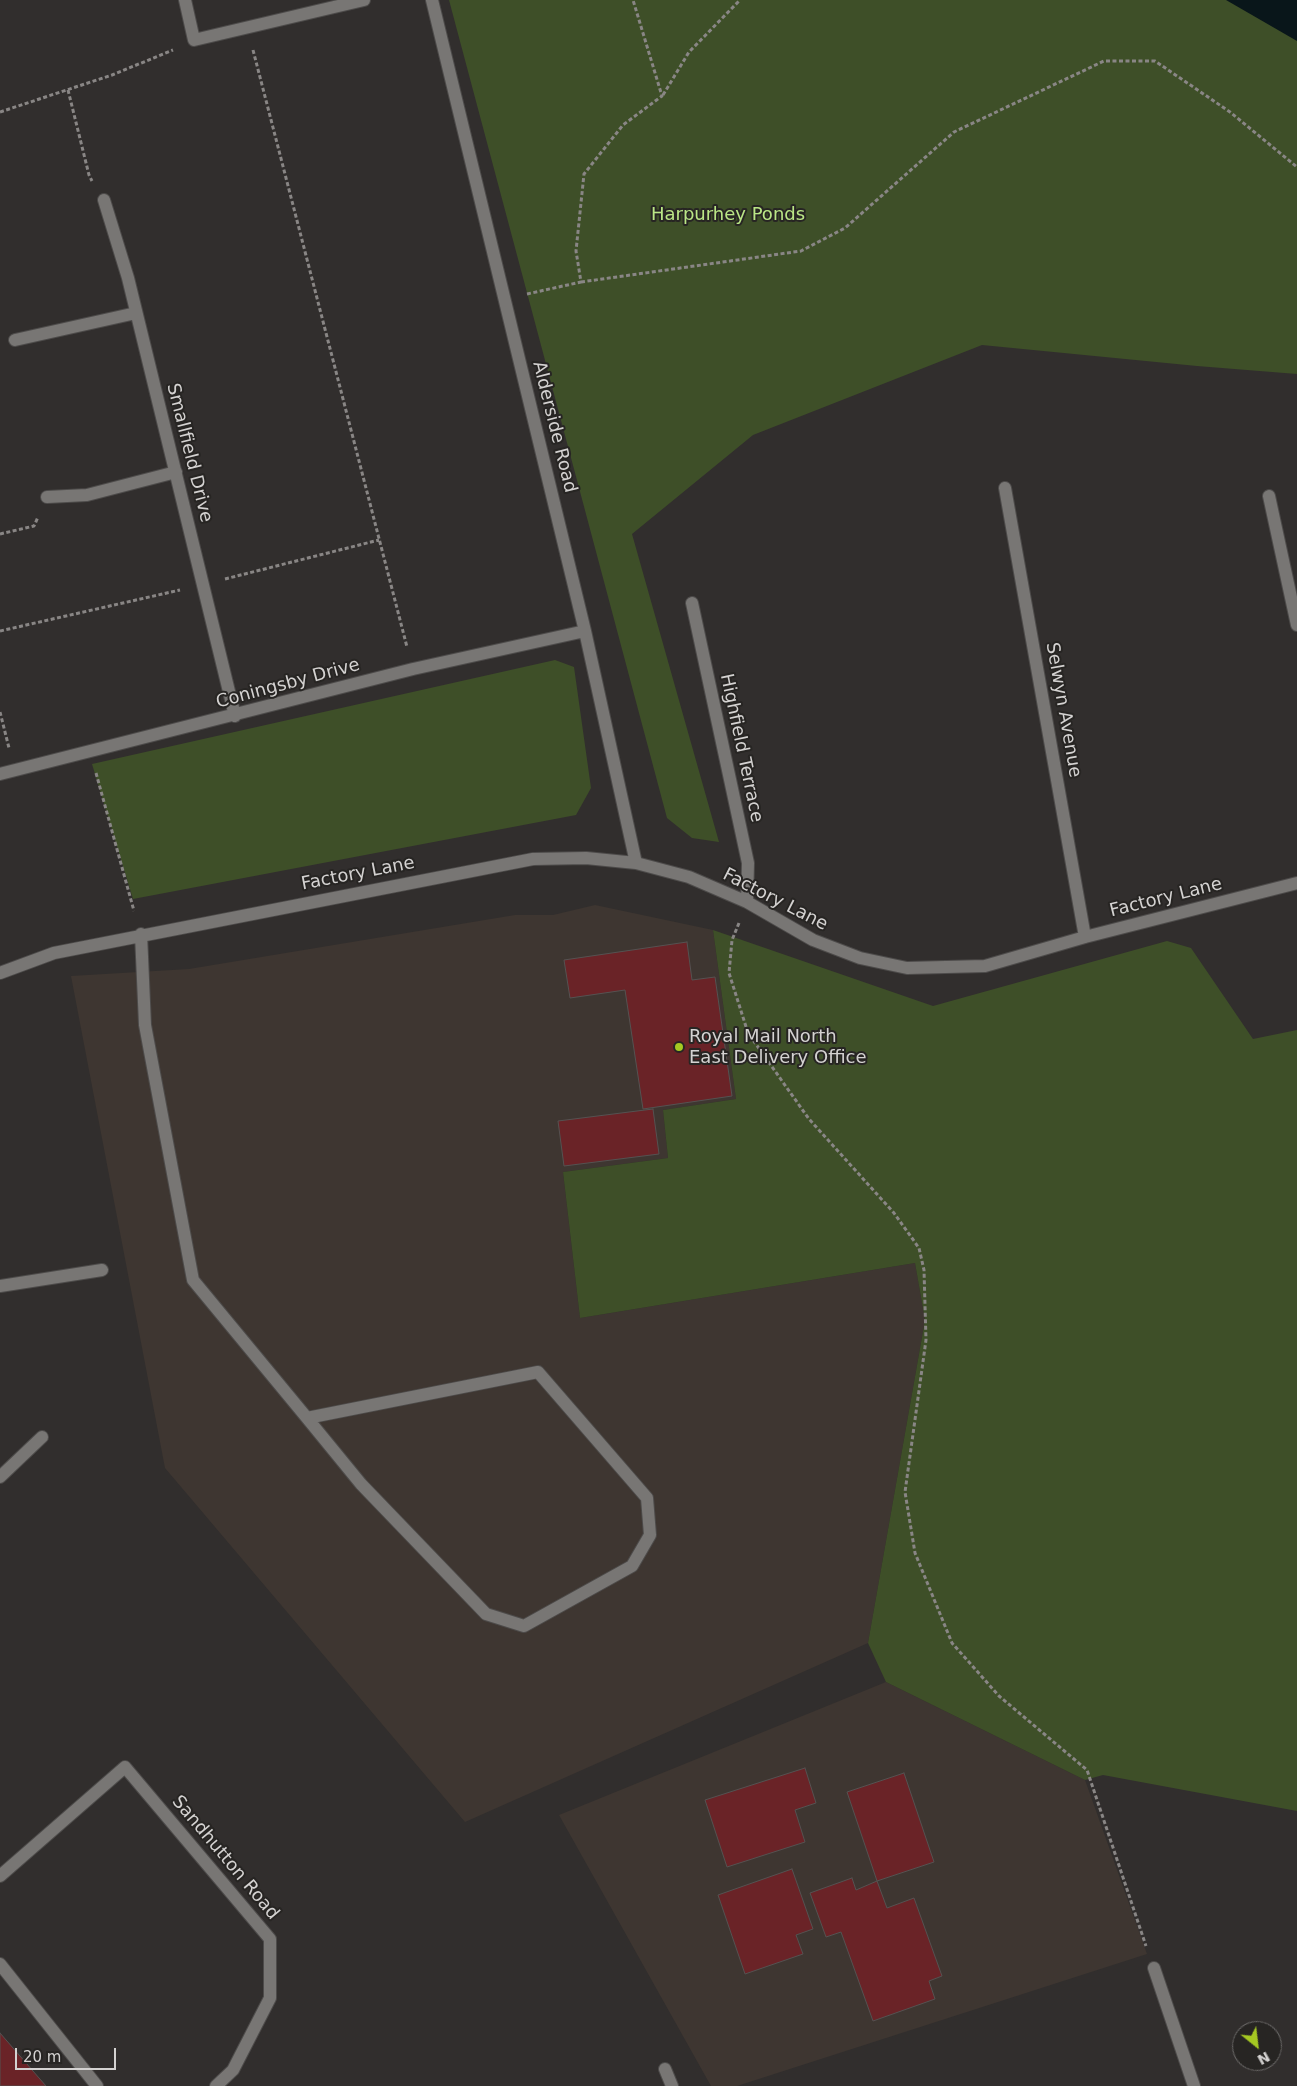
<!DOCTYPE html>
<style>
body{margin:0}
#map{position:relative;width:1297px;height:2086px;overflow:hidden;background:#312e2d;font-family:"DejaVu Sans",sans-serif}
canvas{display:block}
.north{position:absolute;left:1232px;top:2021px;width:50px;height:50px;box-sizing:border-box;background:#272523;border:1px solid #6c6a69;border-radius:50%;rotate:151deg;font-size:14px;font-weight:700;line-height:20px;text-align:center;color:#d4d2d1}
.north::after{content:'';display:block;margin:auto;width:18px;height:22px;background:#a5c822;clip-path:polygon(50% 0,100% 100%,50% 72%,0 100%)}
.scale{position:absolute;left:15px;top:2048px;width:101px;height:22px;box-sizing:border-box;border:2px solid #d4d2d1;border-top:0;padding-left:6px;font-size:15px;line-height:18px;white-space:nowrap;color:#d4d2d1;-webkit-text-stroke:4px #272523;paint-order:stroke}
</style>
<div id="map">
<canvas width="1297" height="2086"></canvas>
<div class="north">N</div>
<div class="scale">20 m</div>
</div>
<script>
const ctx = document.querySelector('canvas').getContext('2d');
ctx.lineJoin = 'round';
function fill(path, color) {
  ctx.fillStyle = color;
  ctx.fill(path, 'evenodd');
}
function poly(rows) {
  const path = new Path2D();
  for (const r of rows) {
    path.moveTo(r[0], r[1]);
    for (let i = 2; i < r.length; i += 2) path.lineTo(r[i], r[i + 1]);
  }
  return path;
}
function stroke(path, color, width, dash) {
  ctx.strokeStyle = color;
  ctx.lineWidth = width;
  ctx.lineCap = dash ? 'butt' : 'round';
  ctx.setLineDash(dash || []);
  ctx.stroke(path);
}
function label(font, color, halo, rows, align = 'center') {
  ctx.font = font + ' "DejaVu Sans",sans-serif';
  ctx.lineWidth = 4;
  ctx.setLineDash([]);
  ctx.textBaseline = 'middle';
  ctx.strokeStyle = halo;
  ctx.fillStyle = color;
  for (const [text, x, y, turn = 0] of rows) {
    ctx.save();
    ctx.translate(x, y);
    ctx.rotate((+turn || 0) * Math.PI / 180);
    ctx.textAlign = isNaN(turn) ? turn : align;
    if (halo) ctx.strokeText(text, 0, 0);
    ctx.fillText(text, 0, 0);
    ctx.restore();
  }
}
fill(poly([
 [595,905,713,930,736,1099,663,1110,668,1158,563,1172,580,1318,915,1263,925,1320,868,1643,465,1822,165,1468,71,976,189,969,515,915,553,915],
 [886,1682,1085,1780,1147,1954,737,2086,711,2086,559,1815]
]), '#3e3631');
fill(poly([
 [449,0,1297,0,1297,374,1197,366,982,345,753,435,632,534,719,842,692,838,667,818],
 [555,660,574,667,591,788,576,815,133,899,92,764],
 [713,930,933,1006,1167,941,1191,948,1253,1039,1297,1030,1297,1811,1103,1775,1085,1780,886,1682,868,1643,925,1320,915,1263,580,1318,563,1172,668,1158,663,1110,736,1099]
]), '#3e4f28');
fill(poly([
 [1226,0,1297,0,1297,41]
]), '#09161a');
const building = poly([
 [687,942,692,980,715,977,732,1096,643,1109,625,990,570,998,564,960,687,942],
 [653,1109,659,1154,564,1166,558,1121,653,1109],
 [805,1768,816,1803,795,1810,805,1842,727,1867,705,1800,805,1768],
 [904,1773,934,1862,877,1881,847,1792,904,1773],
 [792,1869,813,1929,796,1935,803,1954,745,1974,718,1895,792,1869],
 [852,1878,856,1890,877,1881,887,1908,914,1898,942,1976,929,1981,935,1999,873,2021,841,1932,826,1937,810,1893,852,1878],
 [0,2033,46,2086,0,2086,0,2033]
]);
fill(building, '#6a2327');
stroke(building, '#555251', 1);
const minor = poly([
 [185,0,194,40,364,0],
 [432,0,585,631,636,863],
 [104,200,128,278,235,716],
 [15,340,136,313],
 [1005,488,1085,937],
 [1269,496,1297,625],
 [47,497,87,495,176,472],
 [692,603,748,863,747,902],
 [0,774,413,669,585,631],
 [141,934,145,1025,193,1280,307,1418,361,1484,486,1614,524,1626,632,1566,650,1535,647,1498,538,1372,307,1418],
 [0,973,54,953,533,859,586,858,636,863,689,877,747,902,813,940,860,958,907,968,985,966,1085,937,1297,883],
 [0,1286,102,1270],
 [0,1477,42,1437],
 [0,1876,125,1767,270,1939,270,1998,233,2070,216,2086],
 [0,1964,97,2086],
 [1154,1968,1194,2086],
 [665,2069,672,2086]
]);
stroke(minor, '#4d4b4a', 14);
stroke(poly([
 [253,50,407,647],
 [68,90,89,175,92,181],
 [663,95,689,52,740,0],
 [0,112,112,75,173,50],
 [581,282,801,251,845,228,954,132,1104,61,1155,61,1230,112,1297,167],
 [527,294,581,282,576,251,584,174,623,125,662,96,633,0],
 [0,534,34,526,38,517],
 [225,579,379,540],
 [0,631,180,590],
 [0,712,9,748],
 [96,773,134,911],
 [739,923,732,940,729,973,748,1033,809,1119,894,1213,919,1248,924,1270,926,1340,905,1492,915,1553,952,1643,999,1696,1087,1770,1146,1946]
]), '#898685', 3, [4, 2.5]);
stroke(minor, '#787674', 12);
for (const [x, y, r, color] of [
 [679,1047,5,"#a5c822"]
]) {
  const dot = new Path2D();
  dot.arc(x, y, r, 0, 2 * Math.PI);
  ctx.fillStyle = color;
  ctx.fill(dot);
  stroke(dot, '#272523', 2);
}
label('18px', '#bae686', '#272523', [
 ["Harpurhey Ponds",728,215]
]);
label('18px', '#d4d2d1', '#272523', [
 ["Alderside Road",554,427,76],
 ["Smallfield Drive",189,453,76],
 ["Coningsby Drive",288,684,-15],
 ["Selwyn Avenue",1063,710,80],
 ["Highfield Terrace",741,748,78],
 ["Factory Lane",358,874,-11],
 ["Factory Lane",1166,898,-14],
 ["Factory Lane",775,900,27],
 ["Sandhutton Road",225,1858,50]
]);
label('18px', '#d4d2d1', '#272523', [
 ["Royal Mail North",689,1037],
 ["East Delivery Office",689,1058]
], 'left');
</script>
